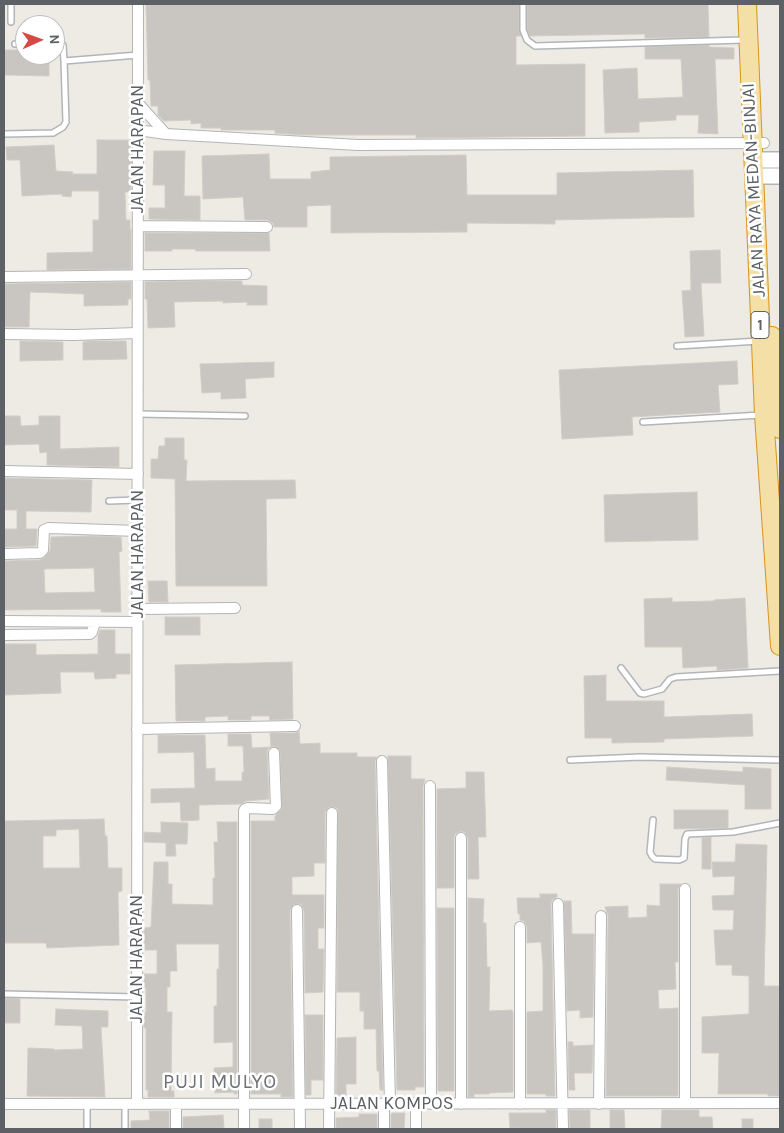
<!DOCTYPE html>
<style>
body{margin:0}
#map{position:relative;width:784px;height:1133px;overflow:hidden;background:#eeebe5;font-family:Karla,sans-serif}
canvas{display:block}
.frame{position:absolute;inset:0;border:5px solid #5d6064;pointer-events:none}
.north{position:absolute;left:15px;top:15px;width:50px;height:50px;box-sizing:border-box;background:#fff;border:1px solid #bebfc1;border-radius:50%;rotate:88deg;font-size:14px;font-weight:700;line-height:20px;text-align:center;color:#5d6064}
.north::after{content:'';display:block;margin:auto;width:18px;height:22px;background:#d64844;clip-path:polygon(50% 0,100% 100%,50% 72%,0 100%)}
</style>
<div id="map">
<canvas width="784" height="1133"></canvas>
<div class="frame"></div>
<div class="north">N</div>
</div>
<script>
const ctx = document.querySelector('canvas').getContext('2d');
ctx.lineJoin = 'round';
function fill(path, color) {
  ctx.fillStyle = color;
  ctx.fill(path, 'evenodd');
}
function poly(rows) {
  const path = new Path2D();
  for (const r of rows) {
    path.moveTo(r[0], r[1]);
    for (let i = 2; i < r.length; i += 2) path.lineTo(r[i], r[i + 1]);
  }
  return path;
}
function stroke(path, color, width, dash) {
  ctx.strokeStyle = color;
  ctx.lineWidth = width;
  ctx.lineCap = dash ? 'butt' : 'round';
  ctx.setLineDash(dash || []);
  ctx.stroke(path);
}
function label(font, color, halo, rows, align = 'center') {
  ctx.font = font + ' Karla,sans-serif';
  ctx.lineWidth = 5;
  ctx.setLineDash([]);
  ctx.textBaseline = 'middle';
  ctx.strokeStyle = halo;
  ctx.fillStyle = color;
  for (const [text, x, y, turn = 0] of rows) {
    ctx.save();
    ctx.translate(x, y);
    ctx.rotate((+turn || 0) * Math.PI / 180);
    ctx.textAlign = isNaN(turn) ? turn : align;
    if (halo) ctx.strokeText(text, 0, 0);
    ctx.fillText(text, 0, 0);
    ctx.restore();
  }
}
const building = poly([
 [146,4,519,4,519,30,521,36,516,36,516,65,585,64,585,136,416,138,416,135,303,135,275,133,275,130,221,130,221,128,201,128,201,123,191,124,191,120,164,121,158,115,158,106,151,106,150,80,148,80,146,4],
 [527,4,708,4,709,37,645,38,645,34,530,36,527,29,527,4],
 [709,45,709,47,734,48,734,59,715,59,718,134,698,133,699,115,676,115,676,120,639,122,639,132,605,133,603,70,637,68,638,99,683,97,681,59,645,59,645,47,709,45],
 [4,50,25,50,25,55,49,55,49,76,4,75,4,50],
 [97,140,131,140,131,192,125,192,126,220,130,220,130,229,131,229,131,269,47,270,47,253,93,252,93,220,99,220,99,191,72,191,71,197,62,196,62,194,22,196,20,160,7,160,6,147,54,145,56,171,73,172,72,174,97,174,97,140],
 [154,151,185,151,184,196,200,196,200,220,149,219,149,208,165,208,165,185,153,185,154,151],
 [269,154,270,179,311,179,311,172,330,170,330,157,466,155,467,195,557,195,557,173,693,170,694,217,555,220,555,224,467,223,467,232,331,233,331,205,307,206,307,227,274,227,273,223,268,220,245,220,243,197,203,199,202,156,269,154],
 [145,233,269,233,270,251,196,251,195,249,172,249,172,251,145,251,145,233],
 [720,250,721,283,701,283,704,336,685,337,682,291,691,290,690,251,720,250],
 [199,281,242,281,242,285,267,286,267,305,247,305,247,302,223,303,223,301,174,302,175,327,148,328,147,299,145,299,145,282,199,281],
 [131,282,131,299,128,299,128,305,84,306,84,294,30,292,29,327,4,327,4,284,131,282],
 [20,341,63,342,63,360,20,361,20,341],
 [90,341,126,341,127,359,83,360,83,342,90,341],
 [737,361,738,384,718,385,720,412,632,417,633,435,562,439,559,370,737,361],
 [274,362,274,377,245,379,246,398,221,399,221,392,202,393,200,364,274,362],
 [4,416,20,416,21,426,39,425,39,416,60,416,60,449,119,447,119,467,47,465,47,452,40,453,39,444,4,445,4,416],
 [165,438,184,438,184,460,187,460,186,481,295,480,296,498,266,499,267,586,176,586,175,479,151,478,151,459,158,459,159,446,165,446,165,438],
 [4,478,92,480,91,512,26,511,26,529,37,529,36,546,4,547,4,529,17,529,17,510,4,510,4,478],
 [697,492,698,540,605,542,604,495,697,492],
 [90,536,121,537,122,551,119,552,121,612,101,612,101,609,4,610,4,561,40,560,44,558,50,551,51,537,90,536],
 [94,568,95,592,45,593,44,569,94,568],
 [148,581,167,581,168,602,149,602,148,581],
 [672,598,672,602,714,601,714,600,745,598,748,668,717,670,717,666,683,668,682,647,645,647,644,599,672,598],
 [165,617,200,617,200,635,165,635,165,617],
 [100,630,115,630,115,654,130,654,130,674,116,674,116,678,95,679,94,672,60,672,61,693,5,695,4,644,36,644,36,655,98,654,98,636,100,630],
 [292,662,293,719,270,720,269,716,251,716,251,720,228,720,228,716,205,717,205,721,176,721,175,665,292,662],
 [606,675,606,701,664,701,664,717,752,714,753,736,664,739,664,742,612,743,612,738,585,738,584,676,606,675],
 [299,731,300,744,320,743,320,753,357,753,357,757,377,757,375,761,383,1090,380,1090,379,1071,377,1071,376,1029,364,1029,364,1011,360,1011,360,992,337,992,338,809,335,807,329,807,325,812,325,863,314,863,314,876,292,877,292,895,324,895,324,928,318,928,318,949,324,949,323,992,305,993,304,910,301,904,294,904,290,910,293,1097,281,1097,281,1094,251,1094,251,821,275,821,275,816,282,809,280,750,273,746,268,749,267,753,269,799,246,801,241,804,199,805,199,820,181,821,180,802,151,803,151,789,195,788,194,752,158,753,158,735,205,735,206,769,215,768,215,781,242,781,242,772,244,772,243,746,228,746,228,734,251,734,252,748,271,747,270,733,295,733,299,731],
 [388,756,411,756,411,779,425,779,423,786,424,1087,415,1087,415,1090,397,1090,388,756],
 [667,767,743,772,743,767,771,769,771,809,745,809,745,785,666,780,667,767],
 [466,772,484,772,486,837,478,837,479,879,468,879,468,838,465,832,461,831,455,834,454,838,454,888,437,888,437,789,466,788,466,772],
 [674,810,728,810,728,828,674,829,674,810],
 [104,819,105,836,107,836,108,868,122,868,122,891,118,892,119,945,47,948,46,943,4,943,4,821,104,819],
 [79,829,80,868,43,868,43,836,56,836,56,830,79,829],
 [161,822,188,823,187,844,175,844,176,856,166,856,166,843,144,842,144,832,161,833,161,822],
 [217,822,237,822,237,1094,234,1094,234,1092,215,1093,214,1068,233,1067,233,1042,214,1043,214,1006,217,1006,217,969,219,969,219,944,176,944,177,971,170,971,170,987,167,987,167,1012,172,1012,171,1091,174,1091,174,1097,148,1097,148,1090,146,1090,146,1028,144,1028,144,1013,146,1013,146,988,144,988,144,974,157,974,157,950,144,950,144,928,151,927,154,862,168,862,168,884,172,884,172,904,213,905,213,878,215,878,214,842,218,842,217,822],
 [711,837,711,869,702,869,702,838,711,837],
 [736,844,767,845,764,986,779,986,780,1096,768,1096,768,1094,718,1094,719,1053,702,1053,702,1017,749,1014,749,976,732,975,732,965,716,965,714,930,733,930,734,910,713,910,712,896,734,895,735,876,713,877,712,862,735,862,736,844],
 [660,884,681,884,678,889,678,962,675,962,676,989,658,990,659,1009,678,1008,678,1096,606,1096,608,916,605,907,628,906,628,918,647,917,647,905,660,906,660,884],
 [540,894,557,894,557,897,552,900,551,904,555,1096,546,1096,546,1094,527,1094,527,1012,543,1011,543,965,541,942,527,943,527,927,524,921,520,920,520,914,518,914,517,898,540,898,540,894],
 [468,898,484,899,483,923,486,923,487,967,490,967,489,1011,512,1010,513,1013,513,1092,489,1093,489,1094,474,1094,474,1097,468,1097,468,898],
 [564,901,571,901,572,934,594,934,593,1017,580,1018,580,1010,567,1011,564,901],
 [437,908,454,908,454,1091,438,1091,437,908],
 [4,998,20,999,20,1023,4,1023,4,998],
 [56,1009,108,1011,108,1027,101,1027,105,1097,27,1096,28,1048,54,1049,54,1050,83,1049,82,1026,55,1025,56,1009],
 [305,1015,323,1015,323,1080,311,1080,311,1095,306,1095,305,1015],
 [356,1037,356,1084,346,1084,346,1097,336,1097,337,1038,356,1037],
 [568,1042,573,1042,573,1046,593,1045,592,1073,574,1073,575,1090,569,1090,568,1042],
 [546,1110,556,1110,556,1129,510,1128,509,1113,546,1113,546,1110],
 [569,1110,590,1110,590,1128,570,1129,569,1110],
 [610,1110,624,1110,625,1129,610,1129,610,1110],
 [662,1110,699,1110,699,1117,712,1117,713,1129,661,1129,662,1110],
 [149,1111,169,1111,169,1129,131,1129,131,1121,150,1120,149,1111],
 [393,1113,405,1113,404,1129,391,1129,391,1114,393,1113],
 [359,1114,377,1114,377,1129,336,1129,336,1118,359,1117,359,1114],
 [223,1115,224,1128,183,1129,183,1117,223,1115],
 [259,1119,272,1119,272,1129,259,1129,259,1119],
 [742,1119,753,1119,753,1129,742,1129,742,1119]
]);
fill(building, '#c9c6c2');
stroke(building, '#d2cdc4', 1);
const service = poly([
 [523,4,523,30,527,40,535,46,744,40],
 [11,22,11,4],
 [55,42,61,43,63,45,64,61],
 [15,44,25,44],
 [4,134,53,133,63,127,66,122,64,61,138,55],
 [677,346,759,341],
 [138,414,245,416],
 [643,422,761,415],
 [109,501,137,500],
 [621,668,640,693,644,694,662,689,670,679,676,677,780,671],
 [570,760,640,757,780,760],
 [653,820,650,852,652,856,655,859,679,860,684,858,685,839,687,834,733,832,780,823],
 [4,994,137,997],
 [125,1104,125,1129],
 [87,1129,87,1104]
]);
const minor = poly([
 [138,103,166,134],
 [138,130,166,134,358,145,764,143],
 [138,226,267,227],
 [4,277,246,274],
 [4,334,74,335,138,333],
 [4,471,138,474],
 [4,554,40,553,43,550,44,530,49,528,138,531],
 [137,609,235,608],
 [4,621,137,622],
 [4,635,90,634,92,632,95,622],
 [137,729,295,726],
 [382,761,390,1104],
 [430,786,431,1104],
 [558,904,563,1129],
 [297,910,300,1129],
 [520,927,520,1104],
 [685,1103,685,889],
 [4,1104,780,1103],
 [137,1104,138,4],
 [384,1104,384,1129],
 [416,1104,416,1129],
 [461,1104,461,838],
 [599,1104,601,916],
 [176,1129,176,1104],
 [244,1129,244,811,245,809,248,808,273,809,276,806,274,753],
 [329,1129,332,813]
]);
const secondary = poly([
 [753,160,780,160],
 [754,176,780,176]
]);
const trunk = poly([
 [747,4,764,415,780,646],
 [772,336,780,429]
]);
stroke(service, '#b2b5b9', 8);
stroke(minor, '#b2b5b9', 12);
stroke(secondary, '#b2b5b8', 18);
stroke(trunk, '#d9941a', 20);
stroke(service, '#fff', 5);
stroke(minor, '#fff', 10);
stroke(secondary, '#fff', 15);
stroke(trunk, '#f4e0a6', 18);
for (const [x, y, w] of [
 [760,325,18]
]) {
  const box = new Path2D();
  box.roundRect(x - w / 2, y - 13.5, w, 27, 4);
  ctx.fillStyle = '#fff';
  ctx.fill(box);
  stroke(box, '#5d6064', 1);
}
label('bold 16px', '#5d6064', null, [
 ["1",760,325]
]);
label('18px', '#5d6064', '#fff', [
 ["JALAN HARAPAN",138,149,-90],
 ["JALAN RAYA MEDAN-BINJAI",754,190,-93],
 ["JALAN HARAPAN",138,554,-90],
 ["JALAN HARAPAN",137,959,-90],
 ["JALAN KOMPOS",392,1104]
]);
ctx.letterSpacing = '1px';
label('20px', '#6e7276', '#fff', [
 ["PUJI MULYO",220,1082]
]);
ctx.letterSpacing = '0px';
</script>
